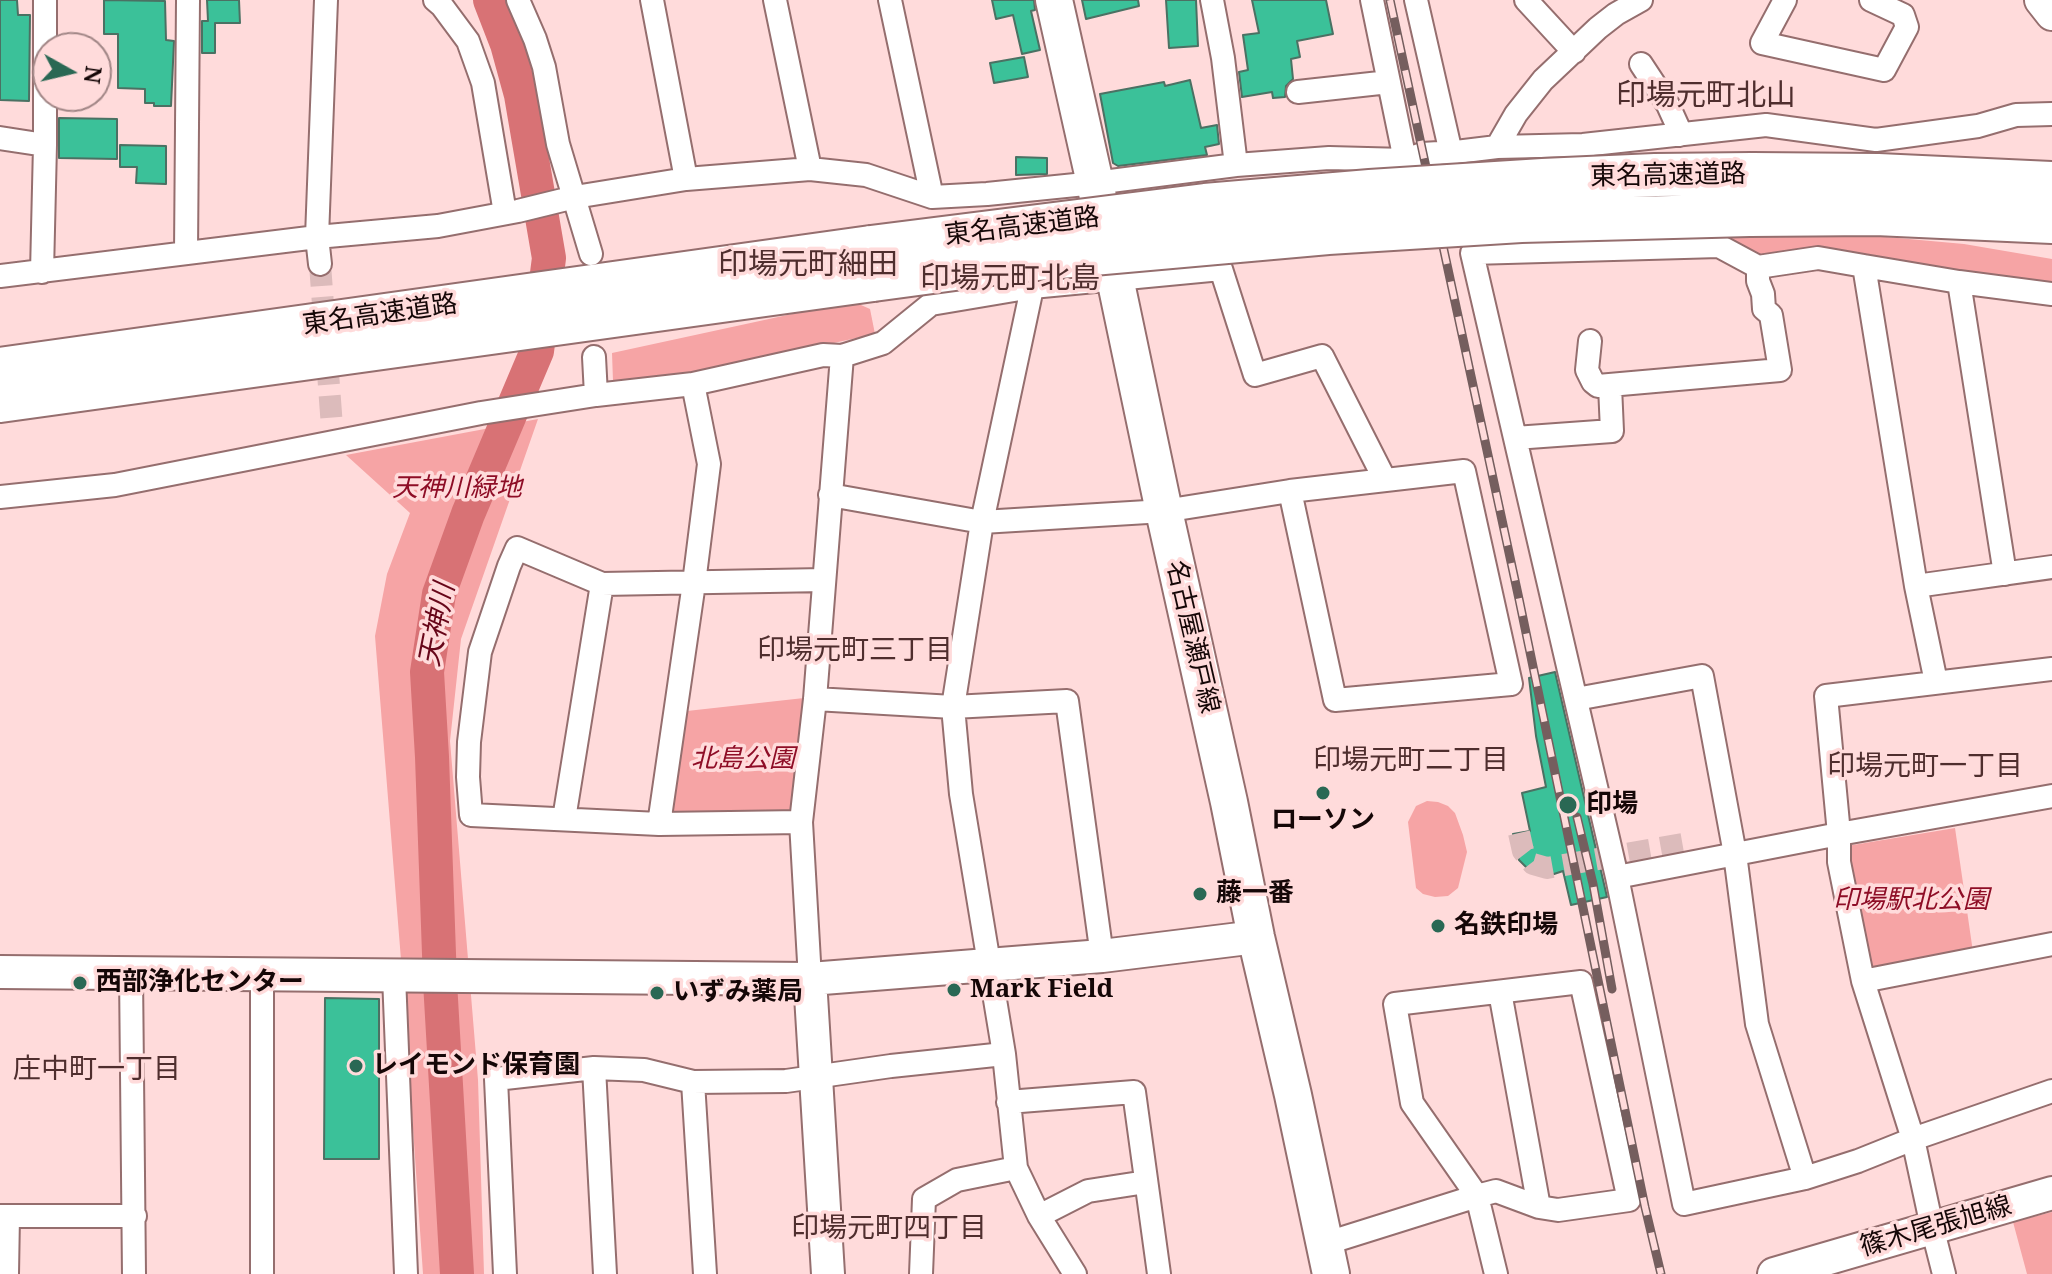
<!DOCTYPE html>
<meta charset="utf-8">
<style>
body{margin:0}
#map{position:relative;width:2052px;height:1274px;overflow:hidden;background:#ffdbdb;font-family:"Noto Serif",serif}
canvas{display:block}
.north{position:absolute;left:32px;top:32px;width:80px;height:80px;box-sizing:border-box;background:#ffdbdb;border:2px solid #a18686;border-radius:50%;rotate:98deg;font-size:22px;font-weight:700;line-height:32px;text-align:center;color:#150707}
.north::after{content:'';display:block;margin:auto;width:28px;height:36px;background:#2a6854;clip-path:polygon(50% 0,100% 100%,50% 72%,0 100%)}
</style>
<div id="map">
<canvas width="2052" height="1274"></canvas>
<div class="north">N</div>
</div>
<script>
const ctx = document.querySelector('canvas').getContext('2d');
ctx.lineJoin = 'round';
function fill(path, color) {
  ctx.fillStyle = color;
  ctx.fill(path, 'evenodd');
}
function poly(rows) {
  const path = new Path2D();
  for (const r of rows) {
    path.moveTo(r[0], r[1]);
    for (let i = 2; i < r.length; i += 2) path.lineTo(r[i], r[i + 1]);
  }
  return path;
}
function stroke(path, color, width, dash) {
  ctx.strokeStyle = color;
  ctx.lineWidth = width;
  ctx.lineCap = dash ? 'butt' : 'round';
  ctx.setLineDash(dash || []);
  ctx.stroke(path);
}
function label(font, color, halo, rows, align = 'center') {
  ctx.font = font + ' "Noto Serif","Noto Sans JP",serif';
  ctx.lineWidth = 7;
  ctx.setLineDash([]);
  ctx.textBaseline = 'middle';
  ctx.strokeStyle = halo;
  ctx.fillStyle = color;
  for (const [text, x, y, turn = 0] of rows) {
    ctx.save();
    ctx.translate(x, y);
    ctx.rotate((+turn || 0) * Math.PI / 180);
    ctx.textAlign = isNaN(turn) ? turn : align;
    if (halo) ctx.strokeText(text, 0, 0);
    ctx.fillText(text, 0, 0);
    ctx.restore();
  }
}
fill(poly([
 [1728,229,1820,231,1964,244,2052,259,2052,285,1816,249,1757,256,1731,243],
 [852,301,870,309,875,334,691,374,613,381,612,353],
 [538,419,461,639,450,741,478,1080,484,1274,423,1274,404,997,375,636,387,574,410,513,346,455],
 [804,698,793,814,672,813,687,711],
 [1427,801,1438,802,1448,806,1455,813,1463,835,1467,852,1458,888,1448,896,1435,897,1423,894,1416,888,1408,822,1416,806],
 [1955,828,1973,952,1868,972,1847,846],
 [2052,1212,2052,1274,2027,1274,2013,1222]
]), '#f6a4a5');
stroke(poly([
 [457,1274,440,982,432,757,427,672,439,594,468,514,537,351,549,258,521,95,507,44,490,0]
]), '#d87275', 34);
const building = poly([
 [0,0,17,0,18,15,30,15,29,101,0,100,0,0],
 [104,0,165,1,166,40,174,41,171,106,154,106,154,103,145,103,145,89,118,88,118,34,104,34,104,0],
 [207,0,239,0,240,23,215,23,215,53,202,53,202,21,208,21,207,0],
 [992,0,1034,0,1035,10,1031,11,1040,50,1022,54,1013,15,996,19,992,0],
 [1082,0,1138,0,1139,6,1086,19,1082,0],
 [1166,0,1196,0,1198,46,1169,48,1166,0],
 [1252,0,1326,0,1333,34,1297,41,1300,57,1291,59,1293,79,1286,86,1285,97,1273,98,1272,92,1242,97,1239,72,1248,70,1243,35,1259,33,1252,0],
 [1024,57,1028,77,994,83,990,63,1024,57],
 [1190,80,1201,128,1217,125,1219,144,1205,147,1207,155,1118,166,1113,163,1100,94,1164,82,1165,86,1190,80],
 [59,118,117,119,117,159,59,158,59,118],
 [120,145,166,146,166,184,136,183,137,167,120,167,120,145],
 [1016,157,1047,158,1047,174,1016,175,1016,157],
 [1555,672,1607,897,1571,905,1563,871,1548,876,1538,875,1530,871,1519,860,1513,834,1530,831,1522,793,1546,787,1536,736,1529,678,1555,672],
 [325,998,379,999,379,1159,324,1159,325,998]
]);
fill(building, '#3bc199');
stroke(building, '#4b7163', 2);
stroke(poly([
 [320,264,332,427],
 [1519,833,1523,851,1533,864,1547,868,1683,844]
]), '#dcbbbb', 22, [22, 11]);
const street = poly([
 [435,0,442,6,468,41,483,83,505,213],
 [518,0,535,39,544,67,558,144,591,254],
 [652,0,686,179],
 [775,0,810,169],
 [890,0,932,197],
 [1212,0,1223,58,1236,165],
 [1372,0,1405,160],
 [1416,0,1451,153],
 [1526,0,1574,52],
 [1785,0,1762,43,1884,70,1907,27,1903,15,1871,0],
 [1641,64,1668,105,1678,127,1679,135],
 [1298,92,1389,82],
 [0,138,45,145],
 [1497,147,1516,114,1543,80,1598,28,1616,14,1641,0],
 [186,253,188,0],
 [320,264,317,237,326,0],
 [1864,266,1818,258,1758,267,1719,246,1472,253,1617,877,1684,1204,1805,1178,1858,1161,1913,1139,2052,1091],
 [42,272,45,145,45,0],
 [1035,274,982,522,953,707,961,794,1004,1054,1016,1168,1039,1216,1075,1274],
 [0,276,317,237,438,226,518,211,575,197,686,179,810,169,866,175,932,197,987,194,1095,183,1236,165,1329,158,1405,160,1422,154,1456,152,1497,147,1583,145,1766,125,1876,140,1978,126,2016,115,2052,114],
 [1959,282,2005,574],
 [1590,341,1587,370,1593,382,1598,386,1780,370,1771,315,1764,309,1763,294,1758,281,1758,267],
 [594,357,596,395],
 [1515,438,1612,431,1610,386],
 [830,495,982,522,1164,511,1290,491,1464,471,1511,684,1335,700,1290,491],
 [0,497,115,485,481,413,596,395,693,384,823,355,842,356,883,343,931,304,1032,287,1221,269,1255,375,1322,356,1385,480],
 [1916,586,2052,567],
 [1936,682,1916,586,1864,266,1959,282,2052,294],
 [815,699,953,707,1067,701,1102,956],
 [1576,699,1702,676,1735,854,1757,1024,1805,1178],
 [564,819,602,584],
 [801,822,659,824,471,815,468,777,469,742,480,652,509,566,517,548,602,584,824,580],
 [659,824,694,583,709,464,693,384],
 [1617,877,1839,834,2052,796],
 [131,973,134,1274],
 [394,976,406,1274],
 [810,979,801,822,815,699,842,356],
 [1863,981,2052,944],
 [1500,992,1539,1207],
 [594,1068,605,1274],
 [693,1082,705,1274],
 [1008,1102,1134,1092,1159,1274],
 [0,1216,135,1216],
 [1039,1216,1088,1191,1146,1182],
 [1324,1244,1477,1196,1496,1191,1539,1207,1558,1210,1629,1200,1581,982,1395,1004,1412,1103,1477,1196,1496,1274],
 [7,1274,8,1216],
 [262,1274,262,975],
 [505,1274,496,1079,594,1068,644,1070,693,1082,786,1081,891,1066,1004,1054],
 [921,1274,924,1199,957,1180,1016,1168],
 [1944,1274,1932,1227,1913,1139,1863,981,1839,862,1839,834,1826,696,2052,669]
]);
const secondary = poly([
 [2041,0,2052,14],
 [0,972,810,979,1102,956,1256,937],
 [810,979,828,1274],
 [1774,1274,2052,1193]
]);
const primary = poly([
 [1054,0,1095,183,1164,511,1229,802,1256,937,1293,1095,1331,1274]
]);
const highway = poly([
 [1752,174,1878,175,2052,183],
 [1749,215,1876,214,2052,222],
 [0,369,871,247],
 [0,401,873,280]
]);
stroke(street, '#956e6e', 26);
stroke(secondary, '#956e6e', 36);
stroke(primary, '#956e6e', 40);
stroke(highway, '#956e6e', 46);
stroke(street, '#fff', 22);
stroke(secondary, '#fff', 32);
stroke(primary, '#fff', 36);
stroke(highway, '#fff', 42);
const rail = poly([
 [1390,0,1519,599,1645,1207,1661,1274],
 [1577,817,1593,884,1612,989]
]);
stroke(rail, '#755e5e', 9);
stroke(rail, '#ffdbdb', 6, [18]);
const highwayBridge = poly([
 [871,247,1205,205,1370,191,1543,180,1655,175,1752,174],
 [873,280,1014,261,1328,233,1521,221,1749,215]
]);
stroke(highwayBridge, '#956e6e', 46, []);
stroke(highwayBridge, '#fff', 42);
for (const [x, y, r, color] of [
 [1323,793,8,"#2a6854"],
 [1568,805,10,"#2a6854"],
 [1200,894,8,"#2a6854"],
 [1438,926,8,"#2a6854"],
 [80,983,8,"#2a6854"],
 [954,990,8,"#2a6854"],
 [657,993,8,"#2a6854"],
 [356,1066,8,"#2a6854"]
]) {
  const dot = new Path2D();
  dot.arc(x, y, r, 0, 2 * Math.PI);
  ctx.fillStyle = color;
  ctx.fill(dot);
  stroke(dot, '#ffdbdb', 3);
}
label('26px', '#150707', '#ffdbdb', [
 ["東名高速道路",1668,176,-1],
 ["東名高速道路",1022,227,-7],
 ["東名高速道路",380,315,-8],
 ["名古屋瀬戸線",1192,637,77],
 ["篠木尾張旭線",1936,1227,-16]
]);
label('italic 26px', '#8e0d26', '#ffdbdb', [
 ["天神川緑地",457,489],
 ["北島公園",743,760],
 ["印場駅北公園",1911,901]
]);
label('bold 26px', '#150707', '#ffdbdb', [
 ["印場",1586,805],
 ["ローソン",1323,821,"center"],
 ["藤一番",1216,894],
 ["名鉄印場",1454,926],
 ["西部浄化センター",96,983],
 ["Mark Field",970,990],
 ["いずみ薬局",673,993],
 ["レイモンド保育園",372,1066]
], 'left');
label('italic 28px', '#670619', '#ffdbdb', [
 ["天神川",438,625,-79]
]);
label('28px', '#4f2e2e', '#ffdbdb', [
 ["印場元町三丁目",855,651],
 ["印場元町二丁目",1411,761],
 ["印場元町一丁目",1925,767],
 ["庄中町一丁目",97,1070],
 ["印場元町四丁目",889,1229]
]);
label('30px', '#4f2e2e', '#ffdbdb', [
 ["印場元町北山",1706,96],
 ["印場元町細田",808,265],
 ["印場元町北島",1010,279]
]);
</script>
